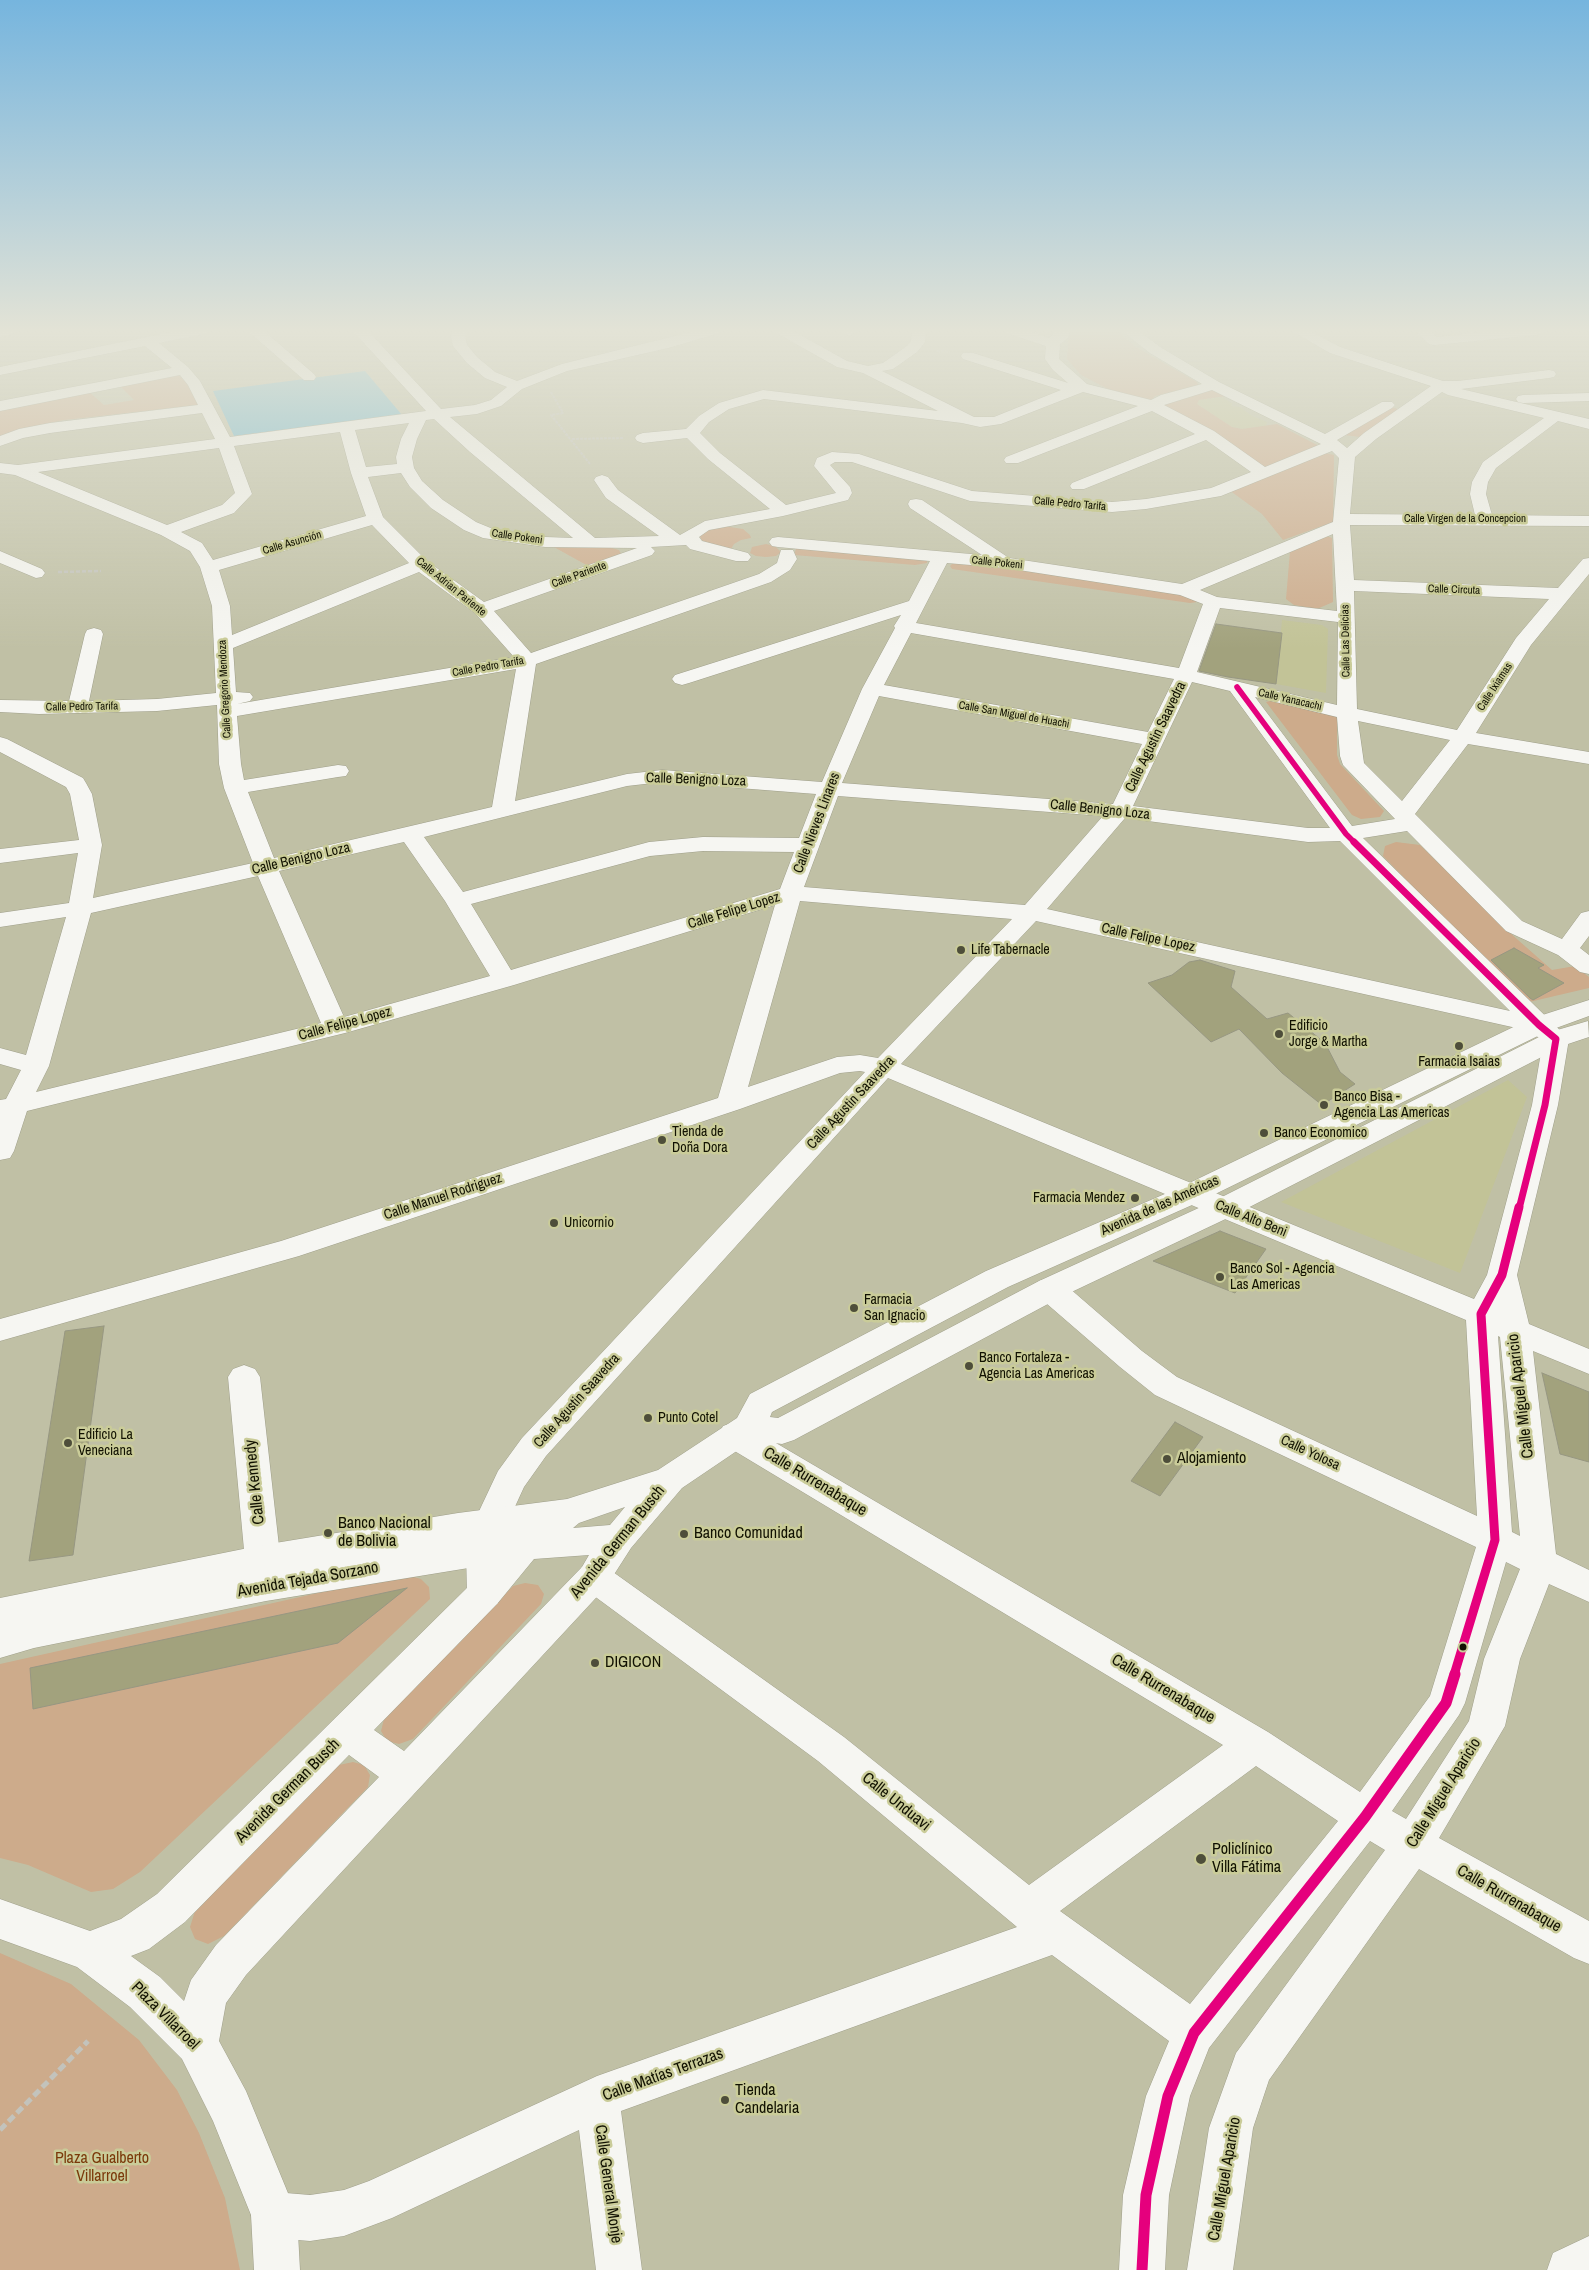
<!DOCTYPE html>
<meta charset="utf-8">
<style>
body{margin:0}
canvas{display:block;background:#c0c0a5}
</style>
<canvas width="1589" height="2270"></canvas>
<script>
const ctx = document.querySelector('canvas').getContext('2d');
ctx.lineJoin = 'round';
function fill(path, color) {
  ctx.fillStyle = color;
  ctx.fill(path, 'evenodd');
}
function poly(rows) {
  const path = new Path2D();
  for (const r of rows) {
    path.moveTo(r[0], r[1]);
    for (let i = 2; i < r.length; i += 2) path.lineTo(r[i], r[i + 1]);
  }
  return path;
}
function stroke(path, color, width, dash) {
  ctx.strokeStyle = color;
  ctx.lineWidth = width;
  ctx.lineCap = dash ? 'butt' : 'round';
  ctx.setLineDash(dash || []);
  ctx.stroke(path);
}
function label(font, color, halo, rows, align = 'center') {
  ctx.font = font + ' "Archivo Narrow",sans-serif';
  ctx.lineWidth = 5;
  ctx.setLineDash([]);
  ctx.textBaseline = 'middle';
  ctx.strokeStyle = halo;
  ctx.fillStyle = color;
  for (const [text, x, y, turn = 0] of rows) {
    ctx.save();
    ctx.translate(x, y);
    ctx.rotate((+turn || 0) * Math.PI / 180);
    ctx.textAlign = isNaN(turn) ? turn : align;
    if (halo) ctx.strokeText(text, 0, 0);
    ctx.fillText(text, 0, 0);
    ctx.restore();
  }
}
fill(poly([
 [1222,397,1233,404,1231,406,1240,407,1252,416,1267,422,1266,426,1242,429,1232,427,1197,404,1199,400],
 [1282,620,1322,625,1328,629,1326,693,1276,684],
 [1508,1080,1527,1097,1460,1273,1281,1202]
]), '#c2c397');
fill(poly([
 [1069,331,1117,331,1136,347,1197,382,1198,386,1155,396,1147,405,1141,406,1081,375,1067,359],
 [177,374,193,387,199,405,64,420,32,427,0,438,0,410,89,392,104,405,134,400,119,385],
 [1207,390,1213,390,1226,396,1199,400,1197,404,1232,427,1242,429,1277,424,1319,446,1262,470,1204,432,1157,412,1168,401],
 [1392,407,1400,410,1360,437,1344,435],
 [1325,453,1334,455,1333,522,1283,540,1262,514,1229,490],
 [723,526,743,529,750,535,751,538,741,540,734,544,731,549,704,542,701,539,700,536,708,529],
 [1327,536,1332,538,1333,602,1317,609,1294,605,1286,599,1290,551],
 [766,544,775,546,781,552,776,556,766,557,756,556,750,553,752,547],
 [552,546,608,547,619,550,621,554,590,567],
 [797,546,927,561,927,563,915,565,794,555],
 [954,562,1007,566,1193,595,1198,599,1197,602,1190,603,952,569,950,566],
 [1274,700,1331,713,1337,718,1337,755,1340,764,1384,811,1380,817,1361,819,1352,815,1266,702],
 [1396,842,1420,845,1500,924,1552,970,1575,966,1589,977,1589,988,1525,1003,1383,856,1385,846],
 [403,1574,421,1579,429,1587,430,1599,140,1872,113,1889,91,1892,28,1865,0,1858,0,1664],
 [525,1583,538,1585,544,1594,541,1604,413,1739,399,1744,387,1741,381,1731,384,1719,513,1586],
 [353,1762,364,1765,370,1775,368,1787,224,1936,208,1944,195,1939,190,1927,195,1911,339,1765],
 [0,1953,71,1984,139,2040,177,2090,199,2133,225,2198,240,2270,0,2270]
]), '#cdab8b');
fill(poly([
 [365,371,402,415,234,436,213,391]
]), '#6cb7cf');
const building = poly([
 [1216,624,1282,633,1276,684,1228,677,1199,671,1216,624],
 [1514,948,1544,965,1538,968,1564,983,1533,1000,1530,998,1491,960,1514,948],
 [1200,960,1235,971,1231,987,1267,1019,1288,1013,1325,1043,1340,1072,1355,1084,1322,1105,1282,1073,1239,1029,1211,1042,1148,983,1172,975,1189,962,1200,960],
 [1220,1231,1266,1249,1235,1293,1153,1261,1220,1231],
 [104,1326,73,1555,29,1561,65,1331,104,1326],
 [1542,1373,1589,1392,1589,1462,1560,1454,1542,1373],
 [1175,1422,1203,1437,1160,1496,1131,1481,1175,1422],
 [407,1588,338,1643,33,1709,30,1668,407,1588]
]);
fill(building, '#a2a27d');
stroke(building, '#979782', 1);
const minor = poly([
 [176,331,206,331,204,334,159,343,188,367,200,381,230,437,426,411,353,331,368,331,441,409,475,405,491,400,507,387,485,378,467,363,453,346,451,336,454,331,468,331,465,336,467,345,477,357,495,372,517,381,562,364,695,331,718,331,716,334,668,348,567,371,522,389,501,406,477,414,450,417,595,538,659,536,606,498,594,480,596,477,602,475,608,477,618,490,680,535,705,521,770,509,708,459,687,438,643,443,637,441,635,438,637,435,643,433,686,429,699,416,719,403,763,390,938,411,863,373,837,367,773,331,793,331,847,361,868,366,883,363,907,346,911,341,912,331,926,331,925,342,917,352,893,369,882,371,974,417,994,417,1061,390,963,359,961,356,963,353,973,353,1068,383,1053,370,1045,359,1046,346,1009,334,1007,331,1029,331,1049,338,1056,331,1070,331,1068,338,1060,344,1059,359,1087,384,1151,400,1161,395,1202,384,1150,353,1122,331,1139,331,1160,347,1219,382,1325,434,1382,402,1392,402,1395,405,1392,408,1337,440,1347,448,1364,433,1431,386,1330,353,1292,331,1310,331,1340,347,1443,381,1458,381,1549,370,1554,371,1556,374,1554,377,1549,378,1461,389,1589,419,1589,429,1558,421,1496,468,1488,482,1486,494,1492,515,1589,516,1589,526,1350,525,1354,580,1558,588,1583,559,1589,558,1589,574,1531,645,1476,733,1589,752,1589,764,1468,744,1415,814,1522,921,1562,939,1581,913,1589,911,1589,936,1580,948,1589,955,1589,974,1580,972,1558,955,1506,931,1407,831,1363,838,1569,1039,1558,1105,1517,1275,1529,1324,1589,1349,1589,1374,1533,1351,1556,1554,1589,1570,1589,1602,1549,1584,1520,1659,1505,1726,1439,1838,1589,1921,1589,1964,1574,1958,1419,1869,1269,2080,1253,2128,1233,2270,1187,2270,1209,2128,1236,2053,1385,1850,1370,1841,1209,2048,1190,2096,1169,2195,1165,2270,1119,2270,1123,2195,1146,2096,1169,2041,1052,1955,621,2111,642,2270,596,2270,579,2130,392,2218,344,2236,310,2241,274,2238,258,2231,251,2215,258,2199,274,2192,310,2195,344,2190,369,2181,597,2076,1017,1927,818,1761,582,1587,576,1577,582,1567,594,1562,606,1567,844,1737,1029,1885,1223,1745,723,1444,719,1435,723,1426,735,1422,747,1426,1268,1732,1360,1792,1430,1696,1476,1547,1155,1395,1120,1367,1039,1297,1035,1289,1039,1281,1050,1278,1061,1281,1142,1351,1177,1377,1477,1516,1466,1320,888,1078,546,1456,524,1487,507,1524,500,1552,503,1593,497,1604,485,1608,473,1604,467,1593,466,1552,473,1524,498,1471,522,1438,865,1072,860,1071,840,1073,740,1109,299,1256,0,1341,0,1319,281,1241,718,1098,775,905,514,985,345,1033,27,1111,14,1151,10,1158,0,1160,0,1100,6,1099,21,1070,0,1064,0,1048,26,1055,66,917,0,927,0,913,69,903,78,853,0,863,0,849,79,840,70,794,66,787,0,752,0,737,7,739,83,778,86,783,92,794,102,845,93,898,253,863,224,788,219,764,217,705,157,711,39,714,0,712,0,700,69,701,85,634,87,630,94,628,101,630,103,634,89,701,157,699,216,693,212,606,200,567,190,551,161,535,15,475,0,473,0,463,18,465,215,439,202,413,50,433,23,438,0,446,0,436,19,429,50,423,198,405,188,385,180,375,0,411,0,401,172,368,145,346,0,375,0,367,176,331],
 [1212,390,1321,444,1265,467,1214,431,1164,405,1212,390],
 [1083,392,1138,406,1006,457,1004,460,1006,463,1018,463,1152,411,1195,434,1072,483,1070,486,1072,489,1084,489,1206,440,1251,472,1211,488,1146,499,1112,502,972,491,859,454,832,452,817,458,814,466,836,493,786,505,720,453,700,433,709,422,729,409,764,399,962,423,980,427,1001,424,1083,392],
 [1442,392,1448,395,1544,418,1483,462,1472,482,1470,494,1475,515,1350,514,1355,457,1376,439,1442,392],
 [434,419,470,452,573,538,545,537,493,529,476,522,443,500,422,481,414,468,412,457,417,439,426,420,434,419],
 [409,423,401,439,396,457,397,464,366,467,355,430,409,423],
 [340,432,351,473,366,516,213,560,202,543,181,532,234,513,252,494,234,446,340,432],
 [219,448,235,493,222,505,167,525,38,472,219,448],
 [1332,451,1339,458,1333,522,1182,584,1009,558,922,500,916,499,910,500,908,504,910,508,982,555,778,537,772,538,769,542,772,546,778,547,930,561,909,601,675,675,672,679,675,683,682,685,689,683,901,615,894,626,895,628,862,689,822,782,662,770,627,774,515,801,536,664,771,582,790,570,797,559,793,550,781,550,777,563,759,574,531,653,494,611,652,555,655,551,651,547,686,545,690,549,736,561,748,561,751,557,748,553,702,541,699,537,709,530,783,516,848,500,852,493,850,487,830,465,835,462,852,462,970,501,1112,512,1146,509,1221,496,1332,451],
 [401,473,410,487,431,508,464,530,483,538,545,547,637,548,484,602,427,561,383,517,368,477,401,473],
 [372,525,409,563,232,635,230,606,219,570,372,525],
 [1333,534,1337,611,1217,597,1200,590,1333,534],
 [947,563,1006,568,1180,595,1203,604,1179,668,916,623,947,563],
 [419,572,475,613,514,657,237,704,250,701,253,697,250,693,236,692,233,648,419,572],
 [1354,591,1549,599,1516,638,1457,730,1357,709,1354,591],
 [1220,608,1338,622,1337,705,1197,672,1220,608],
 [911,633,1174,679,1148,732,884,685,911,633],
 [516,669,492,807,274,858,248,792,338,777,346,776,349,771,346,766,338,765,244,780,241,764,237,716,516,669],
 [1192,682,1230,691,1330,828,1308,828,1133,806,1192,682],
 [879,696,1142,744,1113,804,842,783,879,696],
 [1255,697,1337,717,1340,756,1343,765,1395,819,1352,826,1255,697],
 [1358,721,1450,740,1402,801,1364,763,1358,721],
 [662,782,816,794,799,838,703,837,649,842,463,892,424,837,627,786,662,782],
 [838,796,1103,816,1025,905,804,887,838,796],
 [1125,818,1308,842,1340,841,1510,1011,1047,909,1125,818],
 [404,842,445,901,490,976,344,1017,279,871,404,842],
 [703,851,794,852,780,889,511,970,471,904,650,856,703,851],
 [258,876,321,1023,36,1092,49,1066,91,913,258,876],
 [800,901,1012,919,878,1058,860,1055,837,1057,748,1087,800,901],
 [1036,921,1530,1031,1543,1041,1532,1105,1487,1275,1474,1299,901,1064,1036,921],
 [1498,1336,1500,1337,1520,1536,1512,1532,1498,1336],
 [1506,1562,1520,1569,1484,1659,1469,1721,1406,1819,1392,1811,1459,1715,1465,1703,1506,1562],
 [1256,1766,1338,1821,1190,2004,1060,1911,1256,1766],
 [248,331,264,331,314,374,316,377,314,380,304,380,248,331],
 [841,331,856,331,856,332,849,336,841,331],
 [1415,331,1431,331,1437,337,1490,331,1544,331,1537,335,1434,345,1429,344,1415,331],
 [1589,393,1589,401,1523,403,1518,402,1516,399,1518,396,1523,395,1589,393],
 [0,551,42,569,45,573,42,577,36,578,0,563,0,551],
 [244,1365,255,1369,260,1377,283,1582,277,1592,265,1597,253,1592,247,1582,228,1377,233,1369,244,1365],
 [1589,2236,1589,2270,1547,2270,1553,2253,1589,2236]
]);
const major = poly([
 [1589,1000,1589,1016,1548,1031,1201,1201,1008,1287,772,1412,770,1417,778,1418,1039,1281,1214,1201,1547,1033,1588,1021,1589,1037,1565,1045,1234,1215,1061,1297,794,1440,782,1444,753,1440,682,1488,631,1548,606,1587,246,1975,226,2003,219,2041,246,2091,297,2215,300,2270,254,2270,251,2215,213,2121,182,2059,130,2007,77,1967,0,1939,0,1899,90,1931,121,1919,157,1894,473,1582,487,1565,266,1601,34,1648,0,1658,0,1598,263,1545,458,1513,567,1499,658,1470,737,1418,750,1394,986,1271,1181,1187,1530,1019,1589,1000],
 [625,1507,610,1525,573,1528,579,1523,625,1507],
 [589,1555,582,1567,404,1751,374,1730,497,1604,534,1559,589,1555],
 [349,1755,379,1777,216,1945,191,1980,184,2001,160,1977,131,1956,149,1949,185,1922,349,1755]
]);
const highway = poly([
 [0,331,15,331,13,334,0,337,0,331]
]);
stroke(minor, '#9e9e89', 1);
stroke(major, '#9e9e89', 1);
stroke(highway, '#9e9e89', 1);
stroke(poly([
 [937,351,950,352],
 [551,392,563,413,551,415,590,464],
 [572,439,623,438]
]), '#c3c3bc', 2, [3, 1]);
stroke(poly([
 [58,572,101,571]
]), '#c3c3bc', 2.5, [4, 2]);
stroke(poly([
 [0,2130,88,2041]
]), '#c3c3bc', 5, [8, 4]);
fill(minor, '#f6f6f2');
fill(major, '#f6f6f2');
fill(highway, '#f6f6f2');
stroke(poly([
 [1237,687,1346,834,1355,843]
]), '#e5007d', 5.5);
stroke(poly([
 [1354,842,1539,1025,1556,1039,1545,1105,1519,1209]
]), '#e5007d', 7);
stroke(poly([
 [1454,1675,1495,1540,1481,1314,1502,1275,1519,1207]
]), '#e5007d', 9);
stroke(poly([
 [1142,2270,1146,2195,1168,2096,1194,2033,1365,1817,1446,1703,1455,1674]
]), '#e5007d', 11);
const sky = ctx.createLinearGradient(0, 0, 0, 649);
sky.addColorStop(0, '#76b5de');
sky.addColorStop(0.51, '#e3e3d6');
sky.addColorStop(1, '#e3e3d600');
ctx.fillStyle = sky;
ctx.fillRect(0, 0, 1589, 649);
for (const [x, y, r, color] of [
 [961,950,5,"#4e4e3a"],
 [1279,1034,5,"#4e4e3a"],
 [1459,1046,5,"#4e4e3a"],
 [1324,1105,5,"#4e4e3a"],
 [1264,1133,5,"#4e4e3a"],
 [662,1140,5,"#4e4e3a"],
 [1135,1198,5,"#4e4e3a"],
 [554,1223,5,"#4e4e3a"],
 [1220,1277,5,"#4e4e3a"],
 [854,1308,5,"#4e4e3a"],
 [969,1366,5,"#4e4e3a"],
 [648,1418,5,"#4e4e3a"],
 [68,1443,5,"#4e4e3a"],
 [1167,1459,5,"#4e4e3a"],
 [328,1533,5,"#4e4e3a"],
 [684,1534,5,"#4e4e3a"],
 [1463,1647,4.5,"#111101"],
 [595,1663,5,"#4e4e3a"],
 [1201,1859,6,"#4e4e3a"],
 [725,2100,5,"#4e4e3a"]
]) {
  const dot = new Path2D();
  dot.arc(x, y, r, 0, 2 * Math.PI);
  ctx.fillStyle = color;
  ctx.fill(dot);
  stroke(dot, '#cacc99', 2);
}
label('11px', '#111101', '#cacc99', [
 ["Calle Pedro Tarifa",1070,504,5],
 ["Calle Virgen de la Concepcion",1465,519],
 ["Calle Pokeni",517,537,8],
 ["Calle Asunción",292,543,-16],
 ["Calle Pokeni",997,563,6],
 ["Calle Pariente",579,575,-20],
 ["Calle Adrian Pariente",451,587,39],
 ["Calle Circuta",1454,590,2],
 ["Calle Las Delicias",1346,641,-91],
 ["Calle Pedro Tarifa",488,667,-10],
 ["Calle Ixiamas",1495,687,-57],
 ["Calle Gregorio Mendoza",225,689,-93],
 ["Calle Yanacachi",1290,700,13],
 ["Calle Pedro Tarifa",82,707,-1],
 ["Calle San Miguel de Huachi",1014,715,10]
]);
label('14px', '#111101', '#cacc99', [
 ["Calle Agustin Saavedra",1156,737,-64],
 ["Calle Benigno Loza",696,780,2],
 ["Calle Benigno Loza",1100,810,6],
 ["Calle Nieves Linares",817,823,-69],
 ["Calle Benigno Loza",301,859,-13],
 ["Calle Felipe Lopez",734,911,-17],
 ["Calle Felipe Lopez",1148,938,12],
 ["Calle Felipe Lopez",345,1024,-15],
 ["Calle Agustin Saavedra",851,1103,-47],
 ["Calle Manuel Rodriguez",443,1197,-18],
 ["Avenida de las Américas",1160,1206,-24],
 ["Calle Alto Beni",1251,1219,22],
 ["Calle Agustin Saavedra",577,1401,-48],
 ["Calle Yolosa",1310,1453,25]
]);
label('14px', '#111101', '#cacc99', [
 ["Life Tabernacle",971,950],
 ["Edificio",1289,1026],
 ["Jorge & Martha",1289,1042],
 ["Farmacia Isaias",1459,1062,"center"],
 ["Banco Bisa -",1334,1097],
 ["Agencia Las Americas",1334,1113],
 ["Tienda de",672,1132],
 ["Doña Dora",672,1148],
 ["Banco Economico",1274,1133],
 ["Farmacia Mendez",1125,1198,"right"],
 ["Unicornio",564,1223],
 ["Banco Sol - Agencia",1230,1269],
 ["Las Americas",1230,1285],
 ["Farmacia",864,1300],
 ["San Ignacio",864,1316],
 ["Banco Fortaleza -",979,1358],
 ["Agencia Las Americas",979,1374],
 ["Punto Cotel",658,1418],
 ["Edificio La",78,1435],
 ["Veneciana",78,1451]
], 'left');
label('16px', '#111101', '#cacc99', [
 ["Calle Miguel Aparicio",1521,1396,-97],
 ["Calle Kennedy",255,1482,-96],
 ["Calle Rurrenabaque",815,1482,31],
 ["Avenida German Busch",618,1542,-51],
 ["Avenida Tejada Sorzano",308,1580,-10],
 ["Calle Rurrenabaque",1163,1689,31],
 ["Avenida German Busch",288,1791,-45],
 ["Calle Miguel Aparicio",1444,1793,-58],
 ["Calle Unduavi",896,1802,39],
 ["Calle Rurrenabaque",1509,1899,30],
 ["Plaza Villarroel",165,2016,45],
 ["Calle Matías Terrazas",663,2075,-20],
 ["Calle Miguel Aparicio",1225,2179,-80],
 ["Calle General Monje",608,2184,82]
]);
label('16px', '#111101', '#cacc99', [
 ["Alojamiento",1177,1459],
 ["Banco Nacional",338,1524],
 ["de Bolivia",338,1542],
 ["Banco Comunidad",694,1534],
 ["DIGICON",605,1663],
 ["Policlínico",1212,1850],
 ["Villa Fátima",1212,1868],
 ["Tienda",735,2091],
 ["Candelaria",735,2109]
], 'left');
label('16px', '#7b390a', '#cacc99', [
 ["Plaza Gualberto",102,2159],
 ["Villarroel",102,2177]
]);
</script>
